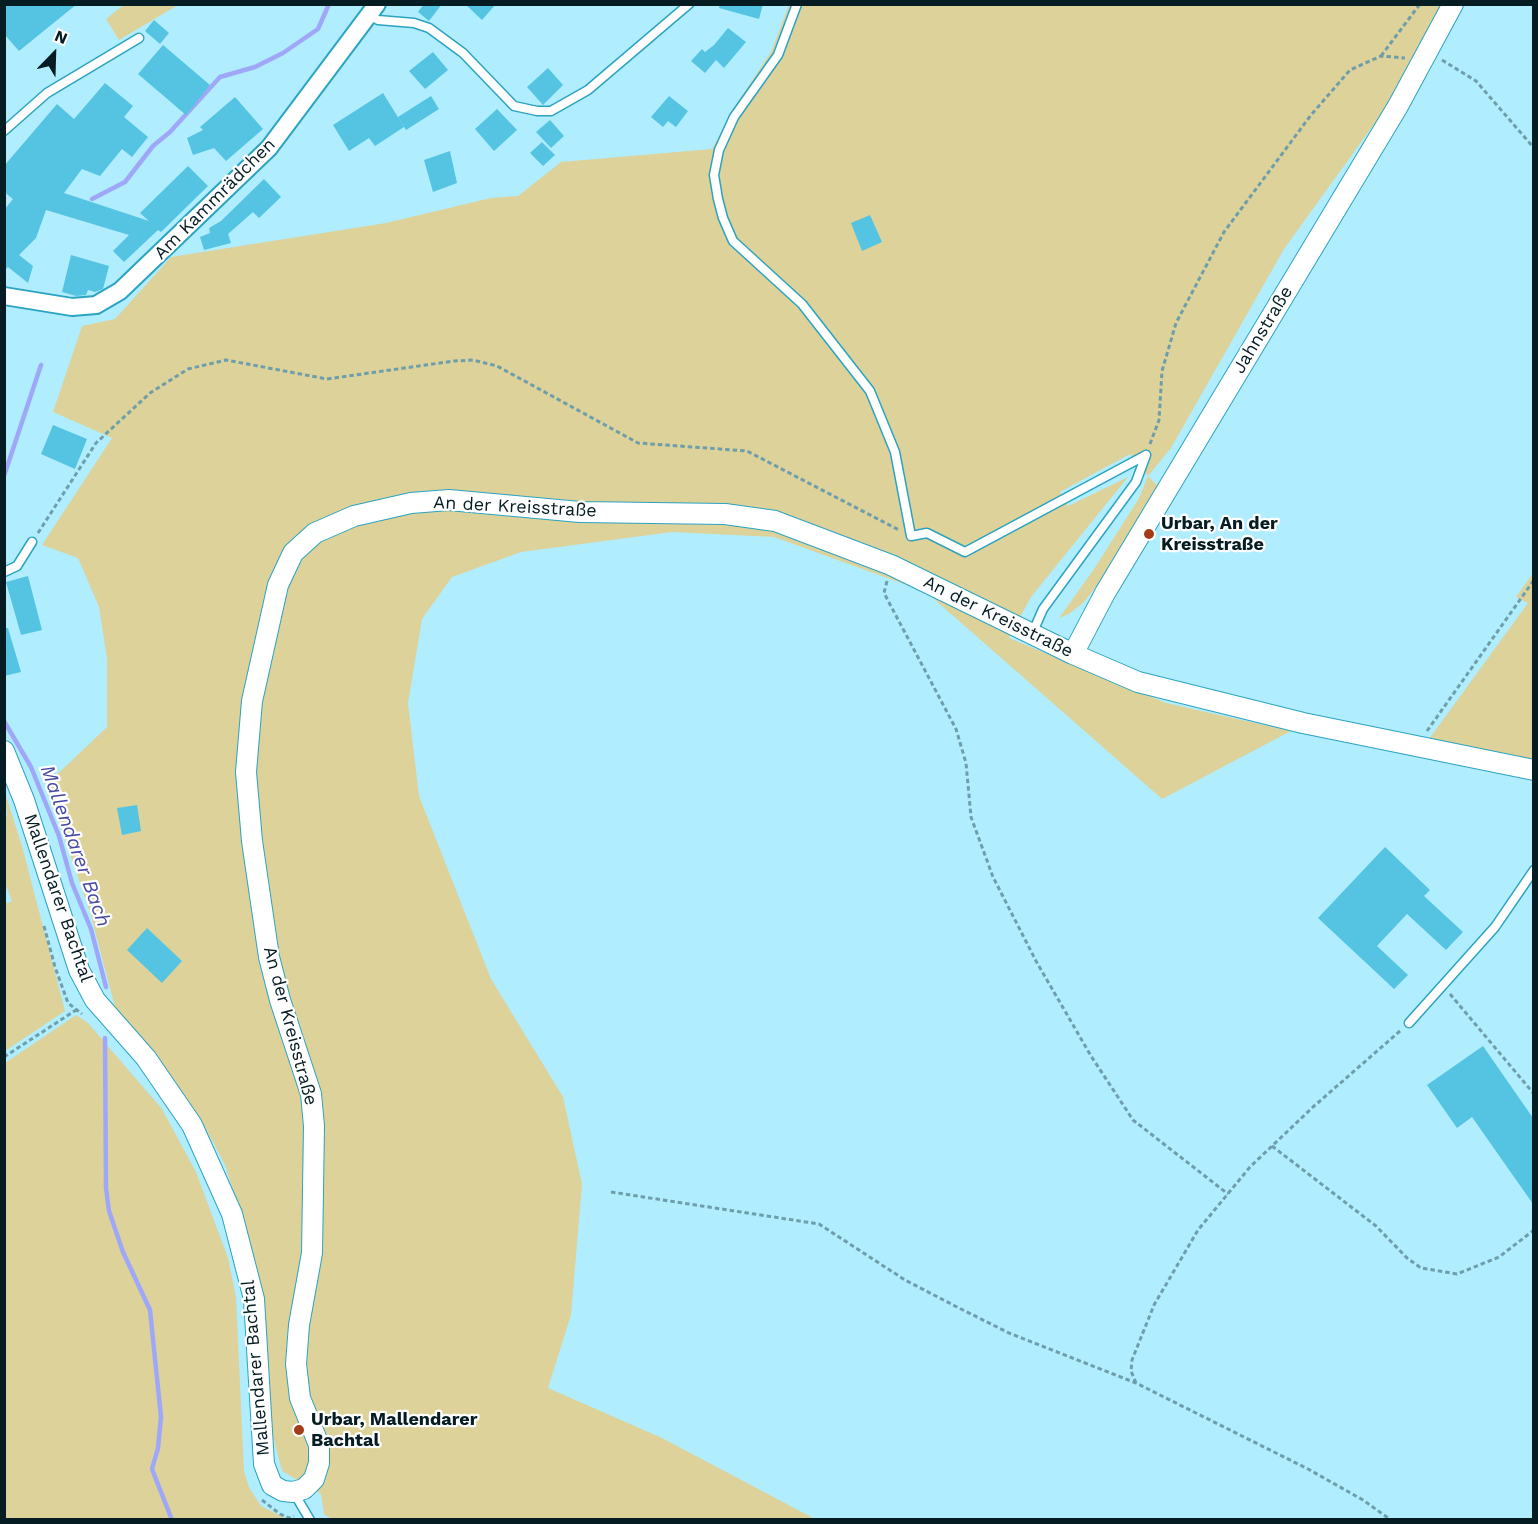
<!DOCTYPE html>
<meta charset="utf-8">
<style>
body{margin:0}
#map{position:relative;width:1538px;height:1524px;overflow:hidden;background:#b0edff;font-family:"Work Sans",sans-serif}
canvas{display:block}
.frame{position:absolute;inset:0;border:6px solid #041c22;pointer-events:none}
.north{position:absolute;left:24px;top:24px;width:60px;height:60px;-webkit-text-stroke:4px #fff;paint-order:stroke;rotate:23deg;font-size:16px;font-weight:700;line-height:24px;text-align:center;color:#041c22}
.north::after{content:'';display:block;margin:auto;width:21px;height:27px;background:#041c22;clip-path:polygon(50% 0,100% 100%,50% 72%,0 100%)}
</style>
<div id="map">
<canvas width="1538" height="1524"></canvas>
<div class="frame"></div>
<div class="north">N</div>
</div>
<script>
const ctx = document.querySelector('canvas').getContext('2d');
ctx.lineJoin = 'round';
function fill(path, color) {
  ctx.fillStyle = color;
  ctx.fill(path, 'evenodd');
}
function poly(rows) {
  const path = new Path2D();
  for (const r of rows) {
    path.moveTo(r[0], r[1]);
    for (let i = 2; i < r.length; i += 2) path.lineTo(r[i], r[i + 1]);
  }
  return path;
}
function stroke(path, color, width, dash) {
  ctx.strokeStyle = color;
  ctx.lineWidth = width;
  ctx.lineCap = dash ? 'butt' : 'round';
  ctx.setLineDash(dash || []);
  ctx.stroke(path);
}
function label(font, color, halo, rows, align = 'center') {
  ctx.font = font + ' "Work Sans",sans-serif';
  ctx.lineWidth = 4.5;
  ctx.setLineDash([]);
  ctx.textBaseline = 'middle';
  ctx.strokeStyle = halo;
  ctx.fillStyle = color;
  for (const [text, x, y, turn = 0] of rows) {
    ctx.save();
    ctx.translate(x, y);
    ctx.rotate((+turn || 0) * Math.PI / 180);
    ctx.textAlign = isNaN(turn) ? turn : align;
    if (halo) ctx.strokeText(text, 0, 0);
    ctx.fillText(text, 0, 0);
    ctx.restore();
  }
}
fill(poly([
 [125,4,178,4,178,5,119,40,106,19],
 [789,5,1442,5,1398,91,1284,249,1171,448,1148,476,1162,490,1120,556,1084,602,1069,614,1059,618,1094,569,1138,500,1148,476,1130,454,1060,492,1068,506,1128,477,1031,597,1009,638,1166,703,1291,731,1162,799,926,592,774,537,672,532,521,552,452,577,422,619,408,703,419,796,491,979,563,1097,582,1184,571,1315,548,1388,662,1438,815,1519,332,1519,324,1514,321,1494,282,1471,268,1417,248,1238,225,1165,206,1129,179,1088,116,1011,90,912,46,785,107,727,107,659,99,607,78,558,42,545,112,438,53,412,82,326,115,319,171,257,386,223,491,198,518,196,561,162,712,149,733,109,771,52],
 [1533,573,1533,760,1429,739,1528,603,1516,597],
 [5,793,22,846,65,1011,5,1051,5,904,12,901,5,883,4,818,7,816],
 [76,1015,88,1023,162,1109,196,1172,228,1258,236,1297,244,1471,249,1487,261,1506,287,1519,5,1519,5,1063]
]), '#ddd299');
stroke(poly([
 [92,199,125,182,153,146,170,132,220,77,255,67,283,53,318,29,329,4],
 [4,476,41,365],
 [4,721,31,767,59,836,72,883,91,929,106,987],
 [105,1038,106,1188,109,1211,123,1252,150,1310,161,1417,158,1448,152,1469,172,1520]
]), '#9fa8f8', 4.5);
fill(poly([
 [4,4,77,4,19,51,4,34],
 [424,4,442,4,429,21,418,12],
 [465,4,496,4,482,20],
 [720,4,763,4,759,19,719,8],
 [154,20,169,33,160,44,145,31],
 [728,28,746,42,724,68,716,60,705,73,691,61,702,49,705,52,714,45],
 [163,45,210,85,186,115,138,74],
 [433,52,448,70,425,89,409,71],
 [548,68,563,85,543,105,527,87],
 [105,83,133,106,124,117,148,137,132,157,122,149,100,176,82,169,64,193,149,221,140,213,188,166,208,186,161,232,158,230,124,262,113,251,129,235,46,210,36,238,19,255,33,266,28,283,8,267,4,271,4,210,13,199,4,192,4,166,57,104,74,119],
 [383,93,404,127,375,146,369,138,349,151,333,125],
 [431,96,439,109,406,130,398,117],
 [669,96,688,111,676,127,668,121,663,127,651,117],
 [235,97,263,129,226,161,214,148,193,155,187,138,203,130,200,127],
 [497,109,517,130,494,151,475,129],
 [550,120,564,136,551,148,536,132],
 [542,142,555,155,543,166,530,153],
 [450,151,457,183,433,192,424,160],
 [264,179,281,197,259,218,253,212,228,234,231,243,204,250,200,237,210,233,209,228,221,221],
 [870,215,882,242,862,251,851,223],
 [71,255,109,266,103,289,95,292,88,290,86,295,76,296,62,292],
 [53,425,87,439,75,469,41,454],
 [28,576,42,630,21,635,6,582],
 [4,628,8,628,21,672,4,676],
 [137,805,141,831,122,835,117,808],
 [1385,847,1430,890,1424,896,1463,932,1446,950,1407,914,1377,946,1408,975,1394,989,1318,918],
 [147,928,182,961,162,983,127,950],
 [1483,1046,1533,1118,1533,1204,1472,1117,1457,1128,1427,1085]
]), '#54c4e2');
const service = poly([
 [797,4,778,55,734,117,719,150,714,175,718,199,723,218,733,241,802,304,870,391,895,452,911,536,927,533,965,552,1146,455],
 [369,15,378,20,414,23,429,28,463,53,514,106,537,111,551,111,588,90,689,4],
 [4,131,47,93,139,38],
 [4,572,17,566,32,542],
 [1032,634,1043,609,1136,482,1146,455],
 [1409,1023,1495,927,1534,870],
 [294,1493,310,1520]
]);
const minor = poly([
 [4,296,72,307,96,305,120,291,269,148,377,4]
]);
const tertiary = poly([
 [1073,654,1105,593,1398,106,1453,4],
 [4,751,24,800,79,970,95,1000,146,1058,192,1125,232,1214,254,1299,264,1464,272,1485,283,1491,293,1492,304,1489,314,1479,319,1463,319,1445,300,1398,296,1364,299,1325,312,1253,314,1126,311,1094,280,1000,269,957,252,841,246,772,252,701,278,585,293,553,315,533,354,516,411,503,449,500,580,512,725,514,775,521,891,565,1073,654,1138,682,1303,723,1534,770]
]);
stroke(service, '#2ba3c1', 11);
stroke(minor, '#2ba3c1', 20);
stroke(tertiary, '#2ba3c1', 22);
stroke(poly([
 [1381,56,1420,4],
 [1442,60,1476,81,1534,148],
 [1150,444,1159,420,1162,371,1176,323,1224,232,1311,115,1350,70,1381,56,1405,58],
 [38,533,96,443,150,393,188,369,226,360,327,379,454,361,473,360,497,366,638,443,747,451,899,530],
 [887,581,884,593,956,729,966,763,971,817,993,877,1036,961,1091,1056,1133,1120,1228,1194],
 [1427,731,1534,580],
 [44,926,55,967,68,1003,82,1014],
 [1450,994,1534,1094],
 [4,1057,76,1010],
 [1272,1146,1376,1226,1407,1258,1421,1268,1457,1274,1499,1257,1534,1230],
 [611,1192,819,1224,905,1280,957,1307,1009,1333,1136,1383,1308,1469,1363,1500,1391,1520],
 [1136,1383,1131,1371,1132,1360,1154,1305,1198,1230,1250,1167,1313,1107,1400,1031],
 [262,1500,280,1514,289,1518,294,1516]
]), '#6f9eab', 3, [4.5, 3]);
stroke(service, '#fff', 8);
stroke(minor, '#fff', 16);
stroke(tertiary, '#fff', 20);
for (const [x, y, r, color] of [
 [1149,534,6,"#a33d18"],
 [299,1430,6,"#a33d18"]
]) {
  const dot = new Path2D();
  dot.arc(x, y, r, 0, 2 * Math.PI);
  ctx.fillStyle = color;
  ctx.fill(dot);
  stroke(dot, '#fff', 2);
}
label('18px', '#041c22', '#fff', [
 ["Am Kammrädchen",215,199,-45],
 ["Jahnstraße",1263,330,-59],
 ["An der Kreisstraße",515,507,3],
 ["An der Kreisstraße",998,617,26],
 ["Mallendarer Bachtal",58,898,71],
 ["An der Kreisstraße",290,1026,75],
 ["Mallendarer Bachtal",256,1368,-95]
]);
label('bold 18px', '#041c22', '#fff', [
 ["Urbar, An der",1161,524],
 ["Kreisstraße",1161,545],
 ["Urbar, Mallendarer",311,1420],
 ["Bachtal",311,1441]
], 'left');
label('italic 20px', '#4849a5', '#fff', [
 ["Mallendarer Bach",75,846,70]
]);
</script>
